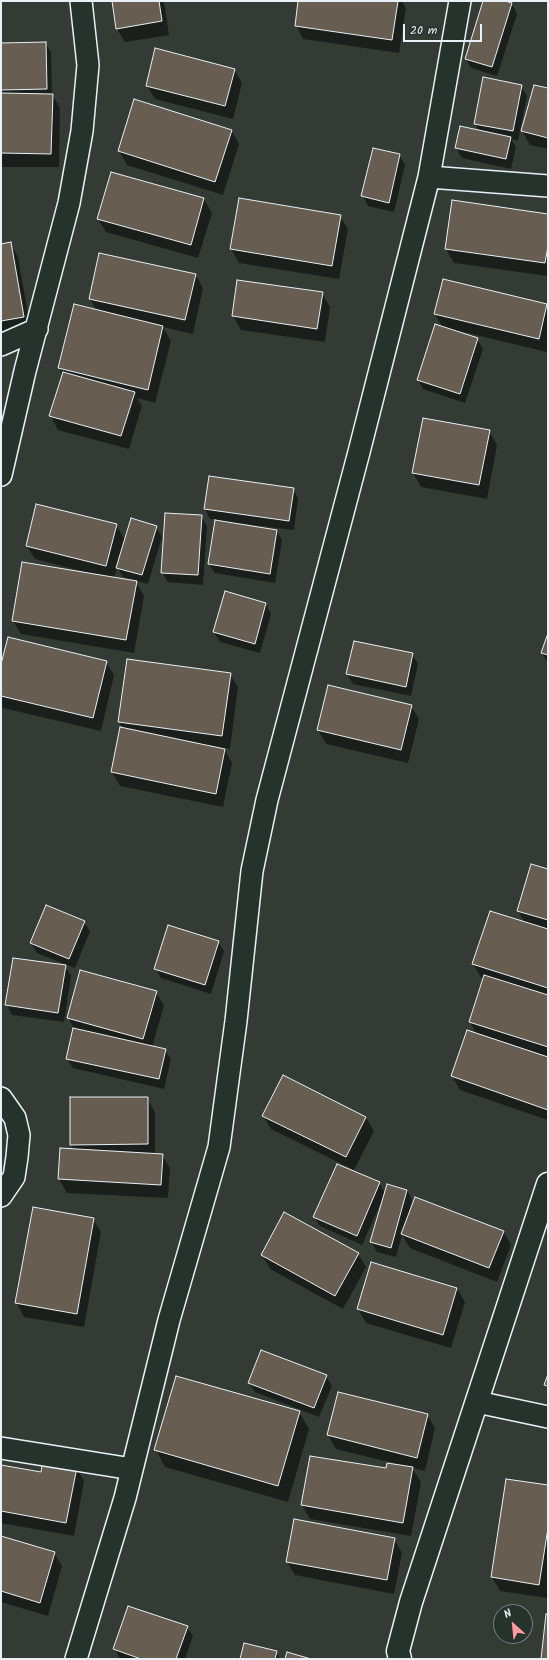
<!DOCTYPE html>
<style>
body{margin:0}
#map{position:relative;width:549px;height:1660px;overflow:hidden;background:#333b34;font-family:Kalam,sans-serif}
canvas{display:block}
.frame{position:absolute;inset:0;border:2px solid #e8f1f8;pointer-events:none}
.north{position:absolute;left:493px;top:1604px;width:40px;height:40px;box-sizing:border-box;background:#26332d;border:1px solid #747f7e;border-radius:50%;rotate:333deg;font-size:11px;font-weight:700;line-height:16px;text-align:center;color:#e8f1f8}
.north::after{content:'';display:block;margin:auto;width:14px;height:18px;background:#ff9aa2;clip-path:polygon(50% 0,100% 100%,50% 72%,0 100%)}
.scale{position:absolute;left:403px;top:24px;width:79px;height:18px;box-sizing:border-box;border:2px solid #e8f1f8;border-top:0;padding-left:5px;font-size:12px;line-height:14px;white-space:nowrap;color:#e8f1f8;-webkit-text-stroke:3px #26332d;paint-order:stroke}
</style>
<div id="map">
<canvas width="549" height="1660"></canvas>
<div class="frame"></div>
<div class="north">N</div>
<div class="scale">20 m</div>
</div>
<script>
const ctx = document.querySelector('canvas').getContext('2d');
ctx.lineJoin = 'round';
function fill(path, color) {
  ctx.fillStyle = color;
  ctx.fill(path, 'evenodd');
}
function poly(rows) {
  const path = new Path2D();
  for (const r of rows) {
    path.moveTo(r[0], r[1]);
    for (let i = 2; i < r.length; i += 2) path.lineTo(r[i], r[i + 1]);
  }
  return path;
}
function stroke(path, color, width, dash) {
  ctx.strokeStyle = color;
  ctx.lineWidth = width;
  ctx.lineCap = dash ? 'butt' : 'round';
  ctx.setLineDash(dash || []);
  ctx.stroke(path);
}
fill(poly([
 [113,1,164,1,169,35,125,42,117,29],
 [299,1,402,1,406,8,399,53,303,39,296,25],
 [484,1,501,1,512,4,517,14,497,76,471,68,466,59],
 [45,43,51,52,52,94,60,108,59,167,1,167,1,44],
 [234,69,242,83,233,119,155,99,147,86],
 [521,86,527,96,518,141,511,139,516,147,511,169,462,158,456,148,479,131,475,124],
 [548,89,548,149,530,145,522,131],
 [231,130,239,144,223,195,127,165,119,151],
 [399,155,405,165,394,212,368,206,363,196],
 [112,173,204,199,212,213,198,258,106,232,98,219],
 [548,215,548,276,454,263,446,249],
 [340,216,348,229,339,279,239,263,231,249],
 [10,243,18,257,31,331,1,336,1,245],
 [195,274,203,288,193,334,163,327,171,341,155,403,137,398,142,406,129,449,58,430,51,416,63,374,59,368,97,311,90,299],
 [238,281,322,293,330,307,325,342,241,330,233,316],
 [444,281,547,305,548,347,547,352,459,331,459,333,477,339,483,349,465,403,423,389,418,380,443,328,435,314],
 [489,431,497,445,487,499,421,487,413,473],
 [293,489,298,498,294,530,245,524,245,525,276,530,282,540,275,583,215,573,209,564,216,519,210,519,205,509],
 [201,516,207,526,203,585,168,582,162,573],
 [116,525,125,540,156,527,162,537,148,584,123,577,117,567,114,579,136,582,144,596,134,653,21,634,13,621,85,572,35,559,27,546],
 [266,604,271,614,260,653,220,642,214,632],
 [548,636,548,663,542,653],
 [412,654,418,664,411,696,353,684,347,674],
 [106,662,114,675,101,731,3,708,1,705,1,669],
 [230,674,238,687,230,749,224,748,232,763,223,807,120,786,112,772,123,729,119,722],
 [411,706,419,719,408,763,326,744,318,730],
 [548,870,548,1120,460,1090,452,1076,467,1031,477,1035,470,1022,484,979,481,977,473,964,525,923,518,911],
 [84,922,90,931,75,968,37,953,31,943],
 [218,942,224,951,211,994,161,978,156,969],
 [65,966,71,976,64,1022,12,1015,7,1005],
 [156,992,164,1006,152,1047,165,1050,171,1059,164,1089,73,1068,67,1059,74,1029,68,1017],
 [147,1098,155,1112,155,1154,162,1155,170,1168,168,1198,67,1193,59,1179,61,1149,74,1150,71,1145],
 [263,1116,366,1118,374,1131,354,1170,271,1129],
 [379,1183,385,1193,407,1190,412,1200,409,1212,504,1232,511,1245,497,1282,410,1248,402,1235,396,1257,377,1252,371,1242,383,1200,382,1200,362,1245,320,1226,314,1217],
 [93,1219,101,1232,84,1327,24,1317,17,1303],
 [358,1254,366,1267,343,1309,270,1269,262,1255],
 [372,1264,457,1289,465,1302,451,1348,366,1323,358,1309],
 [326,1376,332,1386,319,1417,255,1392,249,1383],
 [299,1412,309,1429,288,1502,165,1467,156,1450],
 [427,1415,435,1428,425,1471,412,1468,421,1482,411,1536,310,1519,302,1505,397,1465,397,1464,336,1449,328,1435],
 [1,1466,42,1473,76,1467,84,1481,74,1536,1,1523],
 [548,1486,548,1589,547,1598,500,1591,492,1577],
 [1,1537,54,1553,62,1566,48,1616,1,1602],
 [394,1539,402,1553,394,1594,295,1575,287,1562],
 [187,1627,193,1636,185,1659,120,1659,115,1649],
 [276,1652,280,1659,241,1659]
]), '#0007');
const building = poly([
 [112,1,159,1,162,21,116,29,112,1],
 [298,1,398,1,392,40,295,26,298,1],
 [483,1,505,1,512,3,492,67,465,59,483,1],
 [46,42,47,89,1,90,1,43,46,42],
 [155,48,235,69,225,106,146,86,155,48],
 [483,77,522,85,513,131,474,124,483,77],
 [534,85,548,88,548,138,521,131,534,85],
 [1,93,53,94,51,154,1,153,1,93],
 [134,99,232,130,215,182,118,151,134,99],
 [460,126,511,137,506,159,455,148,460,126],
 [373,148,400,154,389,203,361,196,373,148],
 [111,172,204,198,191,245,97,219,111,172],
 [239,198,341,215,332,266,230,249,239,198],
 [452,200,548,214,548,246,545,263,445,249,452,200],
 [11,242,24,317,1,321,1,244,11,242],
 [99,253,196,274,185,320,89,299,99,253],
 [443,279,547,304,539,339,434,314,443,279],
 [237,280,323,292,317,329,232,316,237,280],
 [74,304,163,326,148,390,58,368,74,304],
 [435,324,478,338,460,394,417,380,435,324],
 [63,372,135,392,121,436,49,416,63,372],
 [423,418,490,430,479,485,412,473,423,418],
 [209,476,294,488,289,521,204,509,209,476],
 [36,504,117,524,106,566,26,546,36,504],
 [165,513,202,515,198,575,161,573,165,513],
 [131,518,157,526,142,575,116,568,131,518],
 [215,520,277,530,270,574,208,564,215,520],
 [22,562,137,581,126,640,12,621,22,562],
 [225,591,266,603,255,644,213,632,225,591],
 [548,633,548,655,541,653,548,633],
 [8,637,107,661,93,718,1,696,1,664,8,637],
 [354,641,413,653,406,687,346,674,354,641],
 [127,659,231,673,222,736,118,722,127,659],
 [328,685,412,705,401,750,317,730,328,685],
 [120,727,225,749,216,794,111,772,120,727],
 [531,864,548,869,548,920,517,911,531,864],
 [46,905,85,921,69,959,30,943,46,905],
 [490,911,548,929,548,988,472,964,490,911],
 [168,925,219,941,205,985,154,969,168,925],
 [13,958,66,965,58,1013,5,1005,13,958],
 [80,970,157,991,143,1039,67,1018,80,970],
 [484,975,548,995,548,1047,469,1022,484,975],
 [73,1028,166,1049,159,1079,66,1059,73,1028],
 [467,1030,548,1057,548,1110,451,1076,467,1030],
 [283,1075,366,1117,346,1157,262,1116,283,1075],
 [70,1097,148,1097,148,1144,70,1145,70,1097],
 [60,1148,163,1154,161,1185,58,1179,60,1148],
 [337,1164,380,1182,357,1236,313,1217,337,1164],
 [387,1184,407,1190,391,1248,370,1242,387,1184],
 [415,1197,504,1231,489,1268,401,1234,415,1197],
 [33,1207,94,1218,77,1314,15,1303,33,1207],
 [284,1212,359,1253,335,1296,261,1255,284,1212],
 [371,1262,457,1288,443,1335,357,1309,371,1262],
 [261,1350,327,1375,314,1408,248,1383,261,1350],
 [548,1374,548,1386,544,1385,548,1374],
 [176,1376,300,1411,278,1486,154,1450,176,1376],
 [338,1392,428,1414,417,1458,327,1435,338,1392],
 [310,1456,386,1468,387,1463,413,1467,403,1523,301,1505,310,1456],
 [43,1460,77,1467,66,1523,1,1511,1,1465,41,1472,43,1460],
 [506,1479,548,1485,548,1528,539,1585,491,1577,506,1479],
 [294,1519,395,1538,387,1580,286,1562,294,1519],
 [1,1536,55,1552,40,1603,1,1591,1,1536],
 [128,1606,188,1626,176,1659,141,1659,113,1649,128,1606],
 [546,1614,548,1614,548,1659,541,1659,546,1614],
 [244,1643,277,1651,275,1659,240,1659,244,1643],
 [287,1652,311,1659,285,1659,287,1652]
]);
fill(building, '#675d51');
stroke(building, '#e8f1f8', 1);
const street = poly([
 [429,177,548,186],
 [1,345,37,329],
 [1,475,25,371,69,203,82,131,88,65,81,1],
 [1,1098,15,1118,19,1135,17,1157,14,1177,1,1196],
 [477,1402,548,1417],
 [1,1448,132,1469],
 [76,1659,125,1498,169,1320,219,1147,236,1021,252,871,267,800,359,452,429,177,460,1]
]);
const secondary = poly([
 [400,1659,398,1651,411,1602,548,1184]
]);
stroke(street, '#e8f1f8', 24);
stroke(secondary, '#e8f1f8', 25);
stroke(street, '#26332d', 21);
stroke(secondary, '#26332d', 22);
</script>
